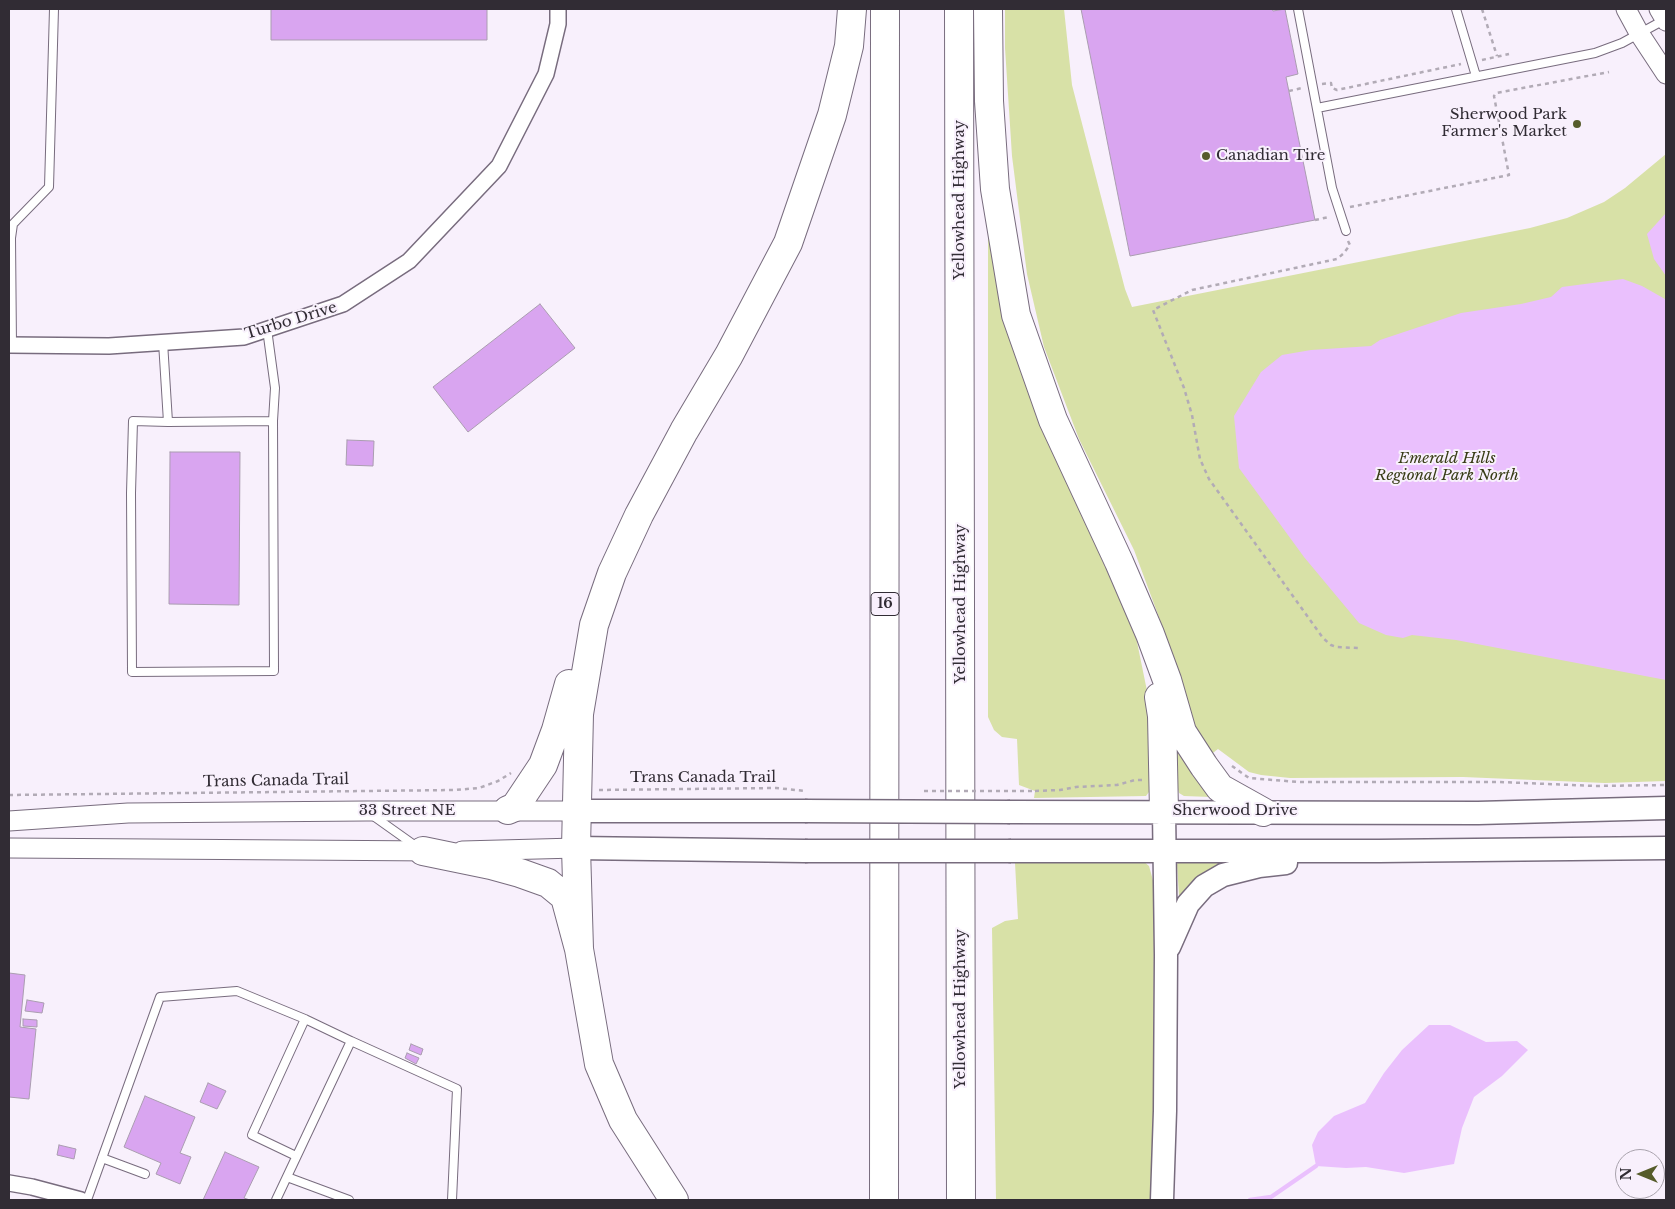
<!DOCTYPE html>
<style>
body{margin:0}
#map{position:relative;width:1675px;height:1209px;overflow:hidden;background:#f8f0fc;font-family:"Libre Baskerville",serif}
canvas{display:block}
.frame{position:absolute;inset:0;border:10px solid #312c34;pointer-events:none}
.north{position:absolute;left:1615px;top:1149px;width:50px;height:50px;box-sizing:border-box;background:#f8f0fc;border:1px solid #a8a2ac;border-radius:50%;rotate:270deg;font-size:14px;font-weight:700;line-height:20px;text-align:center;color:#312c34}
.north::after{content:'';display:block;margin:auto;width:18px;height:22px;background:#565c2b;clip-path:polygon(50% 0,100% 100%,50% 72%,0 100%)}
</style>
<div id="map">
<canvas width="1675" height="1209"></canvas>
<div class="frame"></div>
<div class="north">N</div>
</div>
<script>
const ctx = document.querySelector('canvas').getContext('2d');
ctx.lineJoin = 'round';
function fill(path, color) {
  ctx.fillStyle = color;
  ctx.fill(path, 'evenodd');
}
function poly(rows) {
  const path = new Path2D();
  for (const r of rows) {
    path.moveTo(r[0], r[1]);
    for (let i = 2; i < r.length; i += 2) path.lineTo(r[i], r[i + 1]);
  }
  return path;
}
function stroke(path, color, width, dash) {
  ctx.strokeStyle = color;
  ctx.lineWidth = width;
  ctx.lineCap = dash ? 'butt' : 'round';
  ctx.setLineDash(dash || []);
  ctx.stroke(path);
}
function label(font, color, halo, rows, align = 'center') {
  ctx.font = font + ' "Libre Baskerville",serif';
  ctx.lineWidth = 4;
  ctx.setLineDash([]);
  ctx.textBaseline = 'middle';
  ctx.strokeStyle = halo;
  ctx.fillStyle = color;
  for (const [text, x, y, turn = 0] of rows) {
    ctx.save();
    ctx.translate(x, y);
    ctx.rotate((+turn || 0) * Math.PI / 180);
    ctx.textAlign = isNaN(turn) ? turn : align;
    if (halo) ctx.strokeText(text, 0, 0);
    ctx.fillText(text, 0, 0);
    ctx.restore();
  }
}
fill(poly([
 [1005,9,1064,9,1072,85,1125,289,1132,307,1530,228,1567,218,1604,202,1625,188,1666,154,1666,781,1605,783,1463,777,1290,778,1261,775,1249,772,1218,749,1209,756,1185,708,1173,655,1134,550,1079,439,1044,347,1027,274,1012,156,1005,48],
 [988,156,993,207,1085,521,1136,637,1155,730,1152,788,1146,796,1034,798,1035,791,1019,785,1017,739,1002,737,994,730,988,717],
 [1175,730,1211,797,1184,796,1179,793,1177,786],
 [1142,860,1149,866,1154,884,1153,1200,996,1200,992,928,1005,921,1018,919,1015,863],
 [1180,861,1249,861,1183,897,1179,896,1177,864]
]), '#d8e1a7');
fill(poly([
 [1666,213,1666,276,1654,259,1647,234],
 [1623,279,1642,286,1665,299,1666,304,1666,680,1456,640,1412,635,1403,638,1386,635,1359,623,1304,557,1239,468,1234,416,1261,372,1282,355,1311,350,1371,346,1380,340,1461,313,1521,304,1551,297,1562,287],
 [1429,1025,1450,1025,1486,1042,1517,1041,1528,1050,1502,1076,1474,1097,1462,1128,1454,1164,1404,1173,1366,1167,1346,1168,1316,1166,1312,1145,1318,1132,1334,1116,1365,1103,1384,1073,1402,1050]
]), '#eac0fd');
stroke(poly([
 [1250,1200,1271,1197,1316,1166]
]), '#eac0fd', 4.5);
const building = poly([
 [271,9,487,9,487,40,271,40,271,9],
 [1081,9,1272,9,1273,11,1285,9,1298,74,1286,77,1315,220,1130,256,1081,9],
 [540,304,575,348,468,432,433,387,540,304],
 [347,440,374,441,373,466,346,465,347,440],
 [170,452,240,452,239,605,169,604,170,452],
 [9,973,25,975,20,1027,36,1029,29,1099,9,1097,9,973],
 [27,1000,44,1003,42,1013,25,1011,27,1000],
 [23,1019,37,1020,37,1027,23,1026,23,1019],
 [411,1044,423,1049,421,1055,409,1050,411,1044],
 [407,1053,419,1058,416,1064,405,1058,407,1053],
 [208,1083,226,1091,217,1109,200,1102,208,1083],
 [145,1096,195,1117,180,1153,191,1157,180,1184,156,1174,161,1163,124,1147,145,1096],
 [59,1145,76,1149,74,1159,57,1155,59,1145],
 [225,1152,259,1167,244,1198,250,1200,203,1200,225,1152]
]);
fill(building, '#d9a5f0');
stroke(building, '#aa9db0', 1);
const service = poly([
 [1298,9,1332,188,1346,231],
 [1456,9,1476,76],
 [1317,108,1595,53,1622,43,1664,20],
 [163,342,168,422,273,421,275,388,267,329],
 [12,345,11,238,13,224,49,187,54,9],
 [168,422,133,421,131,493,132,672,274,671,273,421],
 [372,815,417,847],
 [351,1041,457,1089,452,1200],
 [296,1156,252,1135,305,1019],
 [102,1158,145,1174],
 [287,1177,349,1200],
 [87,1200,160,997,237,991,305,1019,351,1041,276,1200]
]);
const minor = poly([
 [9,345,109,346,244,337,343,304,409,261,499,166,546,74,558,24,558,9],
 [9,1183,32,1187,81,1200]
]);
const tertiary = poly([
 [1626,9,1639,33,1666,74],
 [1659,9,1666,21],
 [9,821,128,813,366,811,577,811],
 [9,848,435,851],
 [462,851,576,848]
]);
const secondary = poly([
 [577,811,805,811],
 [1010,812,1478,813,1666,808],
 [576,848,805,851],
 [1011,851,1379,851,1666,848],
 [1169,947,1188,904,1204,886,1223,875,1259,866,1286,863],
 [1162,1200,1165,1111,1166,955,1164,811]
]);
const motorway = poly([
 [959,9,961,1200],
 [988,9,989,101,995,189,1016,315,1053,420,1119,562,1150,634,1167,680,1182,732,1204,766,1220,788,1263,812],
 [1159,697,1162,716,1164,811],
 [508,810,515,807,543,765,556,730,569,684],
 [423,851,491,865,520,873,548,883,565,897,579,949,599,1064,623,1120,674,1200],
 [579,949,576,848,579,714,594,625,612,573,639,515,684,431,729,355,788,243,832,115,849,46,852,9],
 [884,1200,885,9]
]);
stroke(service, '#786c7e', 10);
stroke(minor, '#786c7e', 18);
stroke(tertiary, '#786c7e', 21);
stroke(secondary, '#786c7e', 25);
stroke(motorway, '#786c7e', 30);
stroke(poly([
 [1482,9,1497,56],
 [1482,60,1509,54],
 [1322,84,1331,83,1332,88,1337,90,1461,64],
 [1289,91,1302,88],
 [1350,207,1509,175,1494,96,1496,93,1609,72],
 [1315,220,1329,217],
 [1348,241,1350,245,1343,254,1337,259,1192,290,1153,310,1184,388,1192,415,1200,459,1209,479,1323,638,1331,645,1336,647,1358,648],
 [1232,766,1249,778,1298,782,1500,782,1595,786,1666,785],
 [599,790,776,788,806,791],
 [1035,791,1060,790,1076,787,1117,785,1135,780,1144,780],
 [9,795,455,790,479,788,498,781,511,773]
]), '#b2abb6', 2.5, [4, 4]);
stroke(service, '#fff', 8);
stroke(minor, '#fff', 15);
stroke(tertiary, '#fff', 19);
stroke(secondary, '#fff', 22);
stroke(motorway, '#fff', 28);
const secondaryBridge = poly([
 [805,811,1010,812],
 [805,851,1011,851]
]);
stroke(secondaryBridge, '#786c7e', 25, []);
stroke(poly([
 [924,791,1035,791]
]), '#b2abb6', 2.5, [4, 4]);
stroke(secondaryBridge, '#fff', 22);
for (const [x, y, r, color] of [
 [1577,124,5,"#565c2b"],
 [1206,156,5,"#565c2b"]
]) {
  const dot = new Path2D();
  dot.arc(x, y, r, 0, 2 * Math.PI);
  ctx.fillStyle = color;
  ctx.fill(dot);
  stroke(dot, '#f8f0fc', 2);
}
for (const [x, y, w] of [
 [885,604,28]
]) {
  const box = new Path2D();
  box.roundRect(x - w / 2, y - 11.5, w, 23, 4);
  ctx.fillStyle = '#f8f0fc';
  ctx.fill(box);
  stroke(box, '#312c34', 1);
}
label('bold 14px', '#312c34', null, [
 ["16",885,604]
]);
label('15px', '#312c34', '#f8f0fc', [
 ["Sherwood Park",1567,115],
 ["Farmer's Market",1567,132],
 ["Canadian Tire",1216,156,"left"]
], 'right');
label('15px', '#312c34', '#f8f0fc', [
 ["Yellowhead Highway",960,200,-90],
 ["Turbo Drive",291,321,-17],
 ["Yellowhead Highway",961,604,-90],
 ["Trans Canada Trail",703,778],
 ["Trans Canada Trail",276,781,-1],
 ["33 Street NE",407,811],
 ["Sherwood Drive",1235,811],
 ["Yellowhead Highway",961,1009,-90]
]);
label('italic 15px', '#383c16', '#f8f0fc', [
 ["Emerald Hills",1447,459],
 ["Regional Park North",1447,476]
]);
</script>
